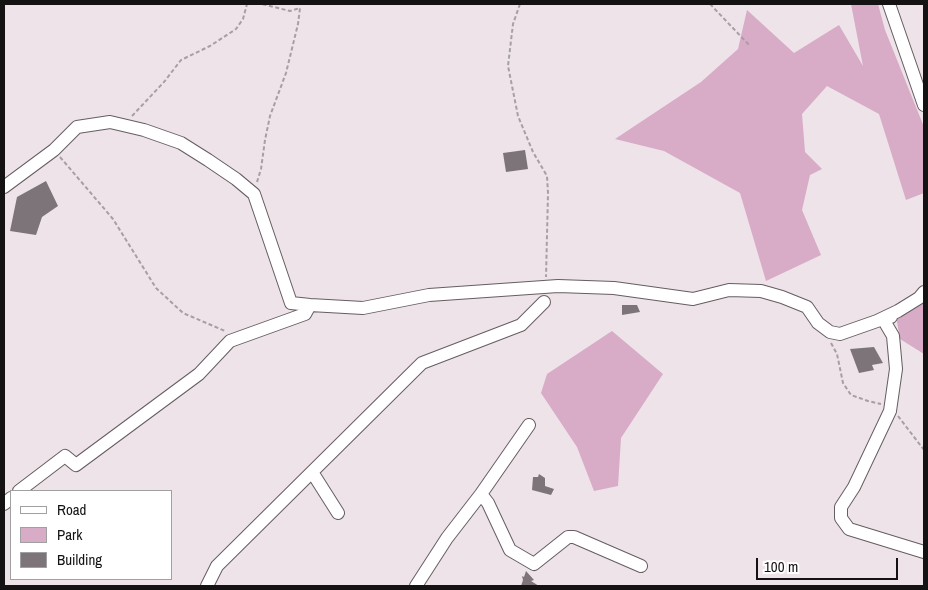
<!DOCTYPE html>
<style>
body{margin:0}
#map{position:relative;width:928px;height:590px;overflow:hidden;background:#ede3e9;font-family:"Archivo Narrow",sans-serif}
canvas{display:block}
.frame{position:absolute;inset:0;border:5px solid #151214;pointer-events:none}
.legend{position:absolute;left:10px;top:490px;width:162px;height:90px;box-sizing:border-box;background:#fff;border:1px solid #a1a0a1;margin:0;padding:6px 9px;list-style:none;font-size:15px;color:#151214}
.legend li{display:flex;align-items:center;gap:10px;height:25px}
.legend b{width:25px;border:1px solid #a1a0a1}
.scale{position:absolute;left:756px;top:558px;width:142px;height:22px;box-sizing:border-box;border:2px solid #151214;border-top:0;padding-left:6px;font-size:15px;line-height:18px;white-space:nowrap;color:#151214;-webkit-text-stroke:4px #fff;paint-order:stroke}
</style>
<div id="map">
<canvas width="928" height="590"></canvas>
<div class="frame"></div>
<ul class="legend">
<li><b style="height:6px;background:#fff"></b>Road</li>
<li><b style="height:14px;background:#d8abc7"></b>Park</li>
<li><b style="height:14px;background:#7d747a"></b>Building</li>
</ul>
<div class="scale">100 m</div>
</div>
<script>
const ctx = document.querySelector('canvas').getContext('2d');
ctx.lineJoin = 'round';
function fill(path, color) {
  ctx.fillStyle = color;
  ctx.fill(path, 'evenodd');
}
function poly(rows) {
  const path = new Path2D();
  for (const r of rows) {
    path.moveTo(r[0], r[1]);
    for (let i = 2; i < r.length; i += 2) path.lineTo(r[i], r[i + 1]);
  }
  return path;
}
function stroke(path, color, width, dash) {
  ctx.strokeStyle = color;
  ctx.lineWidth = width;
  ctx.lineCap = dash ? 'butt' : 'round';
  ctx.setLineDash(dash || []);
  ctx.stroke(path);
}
fill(poly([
 [851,4,878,4,885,30,924,127,924,193,906,200,879,114,827,86,802,114,805,152,822,169,810,175,802,210,821,255,766,281,740,193,664,151,615,139,701,82,738,49,747,10,794,53,839,25,863,66],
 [924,293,924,354,900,339,896,316],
 [612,331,663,374,621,438,618,486,594,491,577,447,541,393,547,374]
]), '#d8abc7');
fill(poly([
 [525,150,528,169,506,172,503,153],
 [46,181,58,206,42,217,36,235,10,231,17,197],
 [622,305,637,305,640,312,622,315],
 [874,347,883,363,872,365,874,370,859,373,850,349],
 [539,474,545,478,545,486,554,489,551,495,532,490,533,477,538,477],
 [526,571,534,580,531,581,539,586,521,586,523,580,522,576,524,577]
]), '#7d747a');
const minor = poly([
 [889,4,924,105],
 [4,187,54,150,77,127,110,122,144,130,181,143,208,160,236,179,254,194,291,303,310,305,363,308,429,295,558,286,614,288,693,299,729,290,761,291,782,297,807,307,818,323,830,332,840,334,877,321,898,311,919,298,924,292],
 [891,317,883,319,893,336,896,369,890,411,854,487,841,507,841,518,849,529,924,552],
 [312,472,338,513],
 [19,491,65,456,76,465,199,374,230,341,305,314,310,305],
 [481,494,488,503,510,550,534,564,568,537,574,537,641,566],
 [4,504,11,498],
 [207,586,217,566,422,363,521,325,544,302],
 [416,586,447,538,481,494,529,425]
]);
stroke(minor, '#655d62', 14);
stroke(poly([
 [520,4,513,24,508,66,518,116,533,152,547,176,548,193,546,277],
 [710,4,750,46],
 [132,116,164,82,181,60,210,46,236,29,243,19,247,4],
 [60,157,113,219,156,288,183,313,225,331],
 [257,182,261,169,265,140,270,116,286,73,298,24,300,8,290,11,262,4],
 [831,343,837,354,843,383,851,395,868,401,881,404],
 [898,416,924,450]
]), '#a69fa3', 2, [4, 2.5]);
stroke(minor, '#fff', 12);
</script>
